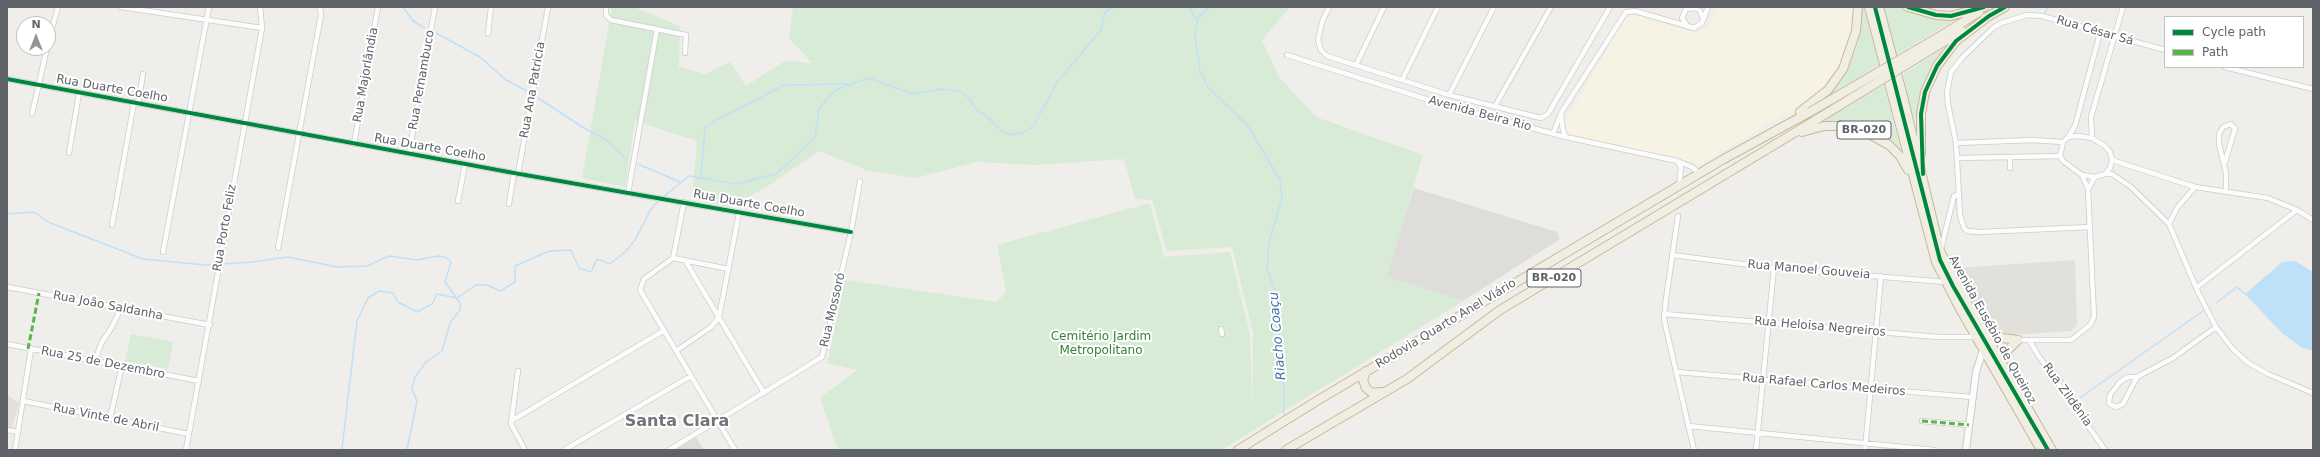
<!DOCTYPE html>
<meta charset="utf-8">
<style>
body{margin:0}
#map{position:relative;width:2320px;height:457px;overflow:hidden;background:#efeeea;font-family:"DejaVu Sans",sans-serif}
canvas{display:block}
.frame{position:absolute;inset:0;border:8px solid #5f6368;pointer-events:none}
.legend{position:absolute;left:2164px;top:16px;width:140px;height:52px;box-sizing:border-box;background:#fff;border:1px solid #bfc1c3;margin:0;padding:5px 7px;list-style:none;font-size:12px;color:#5f6368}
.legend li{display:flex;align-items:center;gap:8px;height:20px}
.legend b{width:20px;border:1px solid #bfc1c3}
.north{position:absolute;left:16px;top:16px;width:40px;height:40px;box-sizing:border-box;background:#fff;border:1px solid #bfc1c3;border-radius:50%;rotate:0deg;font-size:11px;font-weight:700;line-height:16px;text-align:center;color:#5f6368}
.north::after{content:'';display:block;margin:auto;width:14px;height:18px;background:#919496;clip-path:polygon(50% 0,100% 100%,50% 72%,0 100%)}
</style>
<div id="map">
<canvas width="2320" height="457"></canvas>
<div class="frame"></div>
<ul class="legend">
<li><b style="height:5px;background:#00873e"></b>Cycle path</li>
<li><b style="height:5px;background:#58b549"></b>Path</li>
</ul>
<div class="north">N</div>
</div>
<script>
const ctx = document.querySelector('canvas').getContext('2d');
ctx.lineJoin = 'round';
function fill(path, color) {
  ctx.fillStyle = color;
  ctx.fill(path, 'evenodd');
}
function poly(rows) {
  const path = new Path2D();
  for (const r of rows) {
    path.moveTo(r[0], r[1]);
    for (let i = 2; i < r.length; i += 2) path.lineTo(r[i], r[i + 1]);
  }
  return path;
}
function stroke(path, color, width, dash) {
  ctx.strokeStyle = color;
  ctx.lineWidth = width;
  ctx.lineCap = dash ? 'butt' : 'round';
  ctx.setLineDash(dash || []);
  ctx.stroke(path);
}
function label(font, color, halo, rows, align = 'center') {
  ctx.font = font + ' "DejaVu Sans",sans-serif';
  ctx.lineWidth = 4;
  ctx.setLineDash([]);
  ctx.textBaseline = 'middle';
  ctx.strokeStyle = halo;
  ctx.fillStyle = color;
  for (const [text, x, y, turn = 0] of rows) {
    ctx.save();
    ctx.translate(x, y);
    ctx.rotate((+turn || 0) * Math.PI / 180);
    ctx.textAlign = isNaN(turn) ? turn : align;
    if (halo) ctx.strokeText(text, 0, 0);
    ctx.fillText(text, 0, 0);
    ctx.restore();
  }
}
fill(poly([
 [1718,7,1855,7,1854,26,1846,54,1837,72,1822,91,1697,166,1691,161,1686,162,1563,133,1561,128,1627,16,1632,15,1696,33,1711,25]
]), '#f7f3e4');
fill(poly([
 [1414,188,1557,232,1560,239,1463,301,1386,277],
 [696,437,704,450,674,450]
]), '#dfddda');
fill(poly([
 [2075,260,2077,325,2071,331,2012,335,1992,334,1955,268],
 [7,395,19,403,12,428,7,427]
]), '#e2e0da');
fill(poly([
 [612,7,634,7,680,26,679,67,705,74,730,62,746,86,785,61,812,63,789,38,793,7,1290,7,1262,40,1279,77,1316,117,1423,155,1387,277,1463,301,1221,450,838,450,820,398,857,370,827,363,845,280,997,302,1006,292,997,245,1150,203,1164,257,1230,252,1250,334,1252,413,1253,333,1232,247,1167,251,1152,200,1135,199,1124,159,1034,165,977,162,915,178,866,170,819,151,768,186,731,207,692,199,697,141,635,121,625,187,582,178],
 [1861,7,1864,7,1879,65,1825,98,1851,62,1859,38],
 [1883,7,1902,7,1925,16,1945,19,1960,17,1896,55],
 [1946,47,1923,87,1914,124,1903,74],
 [1884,85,1901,153,1885,138,1868,129,1851,123,1821,121],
 [131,334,173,342,168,369,125,361]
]), '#d8ebd6');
fill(poly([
 [2295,261,2313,272,2313,351,2301,347,2282,333,2245,294,2282,262]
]), '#bfe0f9');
stroke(poly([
 [403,7,413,21,425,28],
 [1190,7,1194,18,1198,18],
 [1212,7,1205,10,1198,18,1195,37,1200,71,1208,87,1248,126,1280,180,1282,199,1269,242,1267,269,1275,290,1284,389,1284,416],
 [2045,13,2048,7],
 [436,33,480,57,506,80,527,91],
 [538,98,584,128,606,140,625,158],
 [638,164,680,182],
 [701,177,705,128,713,122,784,85,848,84],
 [663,197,689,176,736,184,776,174,815,138,819,109,830,95,842,87,869,78,913,94,943,89,959,91,969,98,977,111,985,115,1003,132,1012,135,1026,131,1034,125,1058,81,1101,30,1105,12,1114,7],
 [7,214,34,212,48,222,143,259,205,265,252,262,288,257,337,267,367,266,389,256,417,260,438,256,445,257,451,262,445,282,460,303,460,310,450,323,442,351,426,362,415,377,412,388,417,401,407,450],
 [2216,303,2237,287,2245,294],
 [2050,363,2077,400,2203,311],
 [345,450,342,449,357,321,368,298,379,291,393,293,398,302,417,312,432,304,437,294,457,298,476,285,487,285,500,291,515,282,515,266,549,251,571,250,579,268,591,272,597,259,610,264,626,251,635,240,651,209,660,199]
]), '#bfe0f9', 1.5);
const street = poly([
 [121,7,262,28],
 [606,7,606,15,611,20,686,35,685,53],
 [1329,7,1322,22,1318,40,1321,50,1327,56,1449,95,1541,118,1548,114,1610,7],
 [1688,27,1682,18,1686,9,1696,8,1700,11,1703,19],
 [488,34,491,7],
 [48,43,58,7],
 [1287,55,1448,106,1566,137,1677,161,1692,167,1700,174],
 [1356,65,1384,7],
 [2225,67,2313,89],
 [7,79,514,173,851,232],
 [1402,80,1438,7],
 [1449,95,1494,7],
 [138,104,143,74],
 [1495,106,1551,7],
 [32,114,47,48],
 [1561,114,1563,130,1566,137],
 [1553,134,1561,113,1626,12,1635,11,1694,28,1702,23,1708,7],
 [2079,136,2092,138,2105,146,2110,152,2112,160,2110,168,2105,174,2095,177,2082,175,2063,161,2060,156,2063,142,2068,137,2079,136],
 [2068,137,2075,126,2100,33],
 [2092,138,2091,117,2123,7],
 [1956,143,2032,140,2063,142],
 [354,144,378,7],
 [69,153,79,93],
 [409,154,435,7],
 [2010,157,2010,168],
 [1957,158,2060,156],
 [2112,160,2195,187,2268,198,2297,210,2313,220],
 [1677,161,1681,167,1679,186],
 [2225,162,2235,129,2231,124,2223,127,2219,134,2219,144,2226,173,2226,192],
 [518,174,548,7],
 [2105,174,2112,174,2131,187,2169,224,2198,292,2216,327,2232,348,2247,362,2268,374,2313,393],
 [2088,189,2095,177],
 [628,193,657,29],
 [458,201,465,164],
 [684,202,673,258,644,279,640,290,735,450],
 [509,204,514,173],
 [1678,216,1666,299,1664,319,1694,450],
 [2169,224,2177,208,2195,187],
 [112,225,134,103],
 [2090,227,1980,232,1967,231,1964,228,1960,215,1956,143,1948,104,1947,92,1951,72,1962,58,1993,28,2001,23,2027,15,2042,16,2165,50],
 [278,248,321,15,320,7],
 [1941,249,1954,196,1959,194],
 [163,252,209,7],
 [1672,255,1774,268,1945,282],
 [673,258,729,269],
 [686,262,764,393],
 [7,287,210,325],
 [2196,288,2297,210],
 [1664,314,1938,337,1976,337],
 [1221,329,1222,334],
 [2018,340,2071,340,2090,325,2094,317,2088,189,2082,175],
 [2029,340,2038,355,2105,450],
 [7,344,199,381],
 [676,351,711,327,719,317,739,213],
 [95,360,102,342,112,327,121,308],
 [518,371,511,424,525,450],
 [1677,372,1971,397],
 [2137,377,2123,404,2117,407,2111,405,2109,403,2110,395,2120,382,2128,377,2137,377,2173,358,2216,327],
 [23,401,189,434],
 [110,418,122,366],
 [511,421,663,331],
 [1922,421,1969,425],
 [1688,426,1934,450],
 [7,430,18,432],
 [15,450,31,349],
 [186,450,262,28,260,7],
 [564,450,691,376],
 [669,450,822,357,851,232,860,181],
 [1756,450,1774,268],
 [1865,450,1881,276]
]);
const secondary = poly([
 [1966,450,1976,372,1983,350]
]);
const highway = poly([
 [1869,7,1936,262,1960,309,2041,450],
 [1879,7,1903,96,1940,251,1963,296,2052,450],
 [1908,7,1936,15,1951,16,1984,7],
 [1985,18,2005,7],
 [1942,35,1979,12],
 [1945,41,1962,31],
 [1800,112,1828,90,1843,69,1856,31,1858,7],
 [1802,132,1824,126,1847,126,1858,128,1889,145,1900,156,1908,170],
 [1921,153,1921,114,1925,92,1937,66,1956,41,1989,16],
 [1987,336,2018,340],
 [2001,362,2009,349,2018,340],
 [1366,371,1363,380,1366,388,1372,393,1381,392],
 [1238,450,1315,402,1722,160,1810,112],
 [1286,450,1407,379,1500,310,1819,118]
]);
stroke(street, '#cbcccc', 6);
stroke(secondary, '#cacacb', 8);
stroke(highway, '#c8b996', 10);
stroke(street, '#fdfcfc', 4.5);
stroke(secondary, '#fdfcfc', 6);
stroke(highway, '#f0ede3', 8);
const highwayBridge = poly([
 [1810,112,1942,35],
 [1819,118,1945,41]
]);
stroke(highwayBridge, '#c8b996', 10, []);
stroke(highwayBridge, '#f0ede3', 8);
stroke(poly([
 [28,349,39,293],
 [1922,421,1969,425]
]), '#58b549', 3, [6, 3]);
stroke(poly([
 [1875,7,1940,260,1953,286,2048,450],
 [1908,7,1936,15,1951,16,1984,7],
 [7,79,514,173,851,232],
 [1923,174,1921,114,1925,92,1937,66,1956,41,1989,16,2005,7]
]), '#00873e', 4);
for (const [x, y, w] of [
 [1864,130,54],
 [1554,278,54]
]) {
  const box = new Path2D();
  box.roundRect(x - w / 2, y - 9, w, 18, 3);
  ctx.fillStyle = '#fff';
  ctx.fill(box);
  stroke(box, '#5f6368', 1);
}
label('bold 11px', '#5f6368', null, [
 ["BR-020",1864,130],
 ["BR-020",1554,278]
]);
label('12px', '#5f6368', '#fff', [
 ["Rua César Sá",2095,31,16],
 ["Rua Majorlândia",366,75,-80],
 ["Rua Pernambuco",422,80,-80],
 ["Rua Duarte Coelho",112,89,10],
 ["Rua Ana Patricia",533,90,-80],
 ["Avenida Beira Rio",1480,114,15],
 ["Rua Duarte Coelho",430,148,10],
 ["Rua Duarte Coelho",749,204,10],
 ["Rua Porto Feliz",225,228,-80],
 ["Rua Manoel Gouveia",1809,270,5],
 ["Rua João Saldanha",108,306,11],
 ["Rua Mossoró",833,310,-77],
 ["Rodovia Quarto Anel Viário",1446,324,-31],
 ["Rua Heloisa Negreiros",1820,327,5],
 ["Avenida Eusébio de Queiroz",1992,330,61],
 ["Rua 25 de Dezembro",103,363,11],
 ["Rua Rafael Carlos Medeiros",1824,385,5],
 ["Rua Zildênia",2067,395,54],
 ["Rua Vinte de Abril",106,418,11]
]);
label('12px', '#348238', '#fff', [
 ["Cemitério Jardim",1101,337],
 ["Metropolitano",1101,351]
]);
label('italic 13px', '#4174aa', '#fff', [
 ["Riacho Coaçu",1278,336,-95]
]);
label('bold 16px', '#70757a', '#fff', [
 ["Santa Clara",677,422]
]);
</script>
